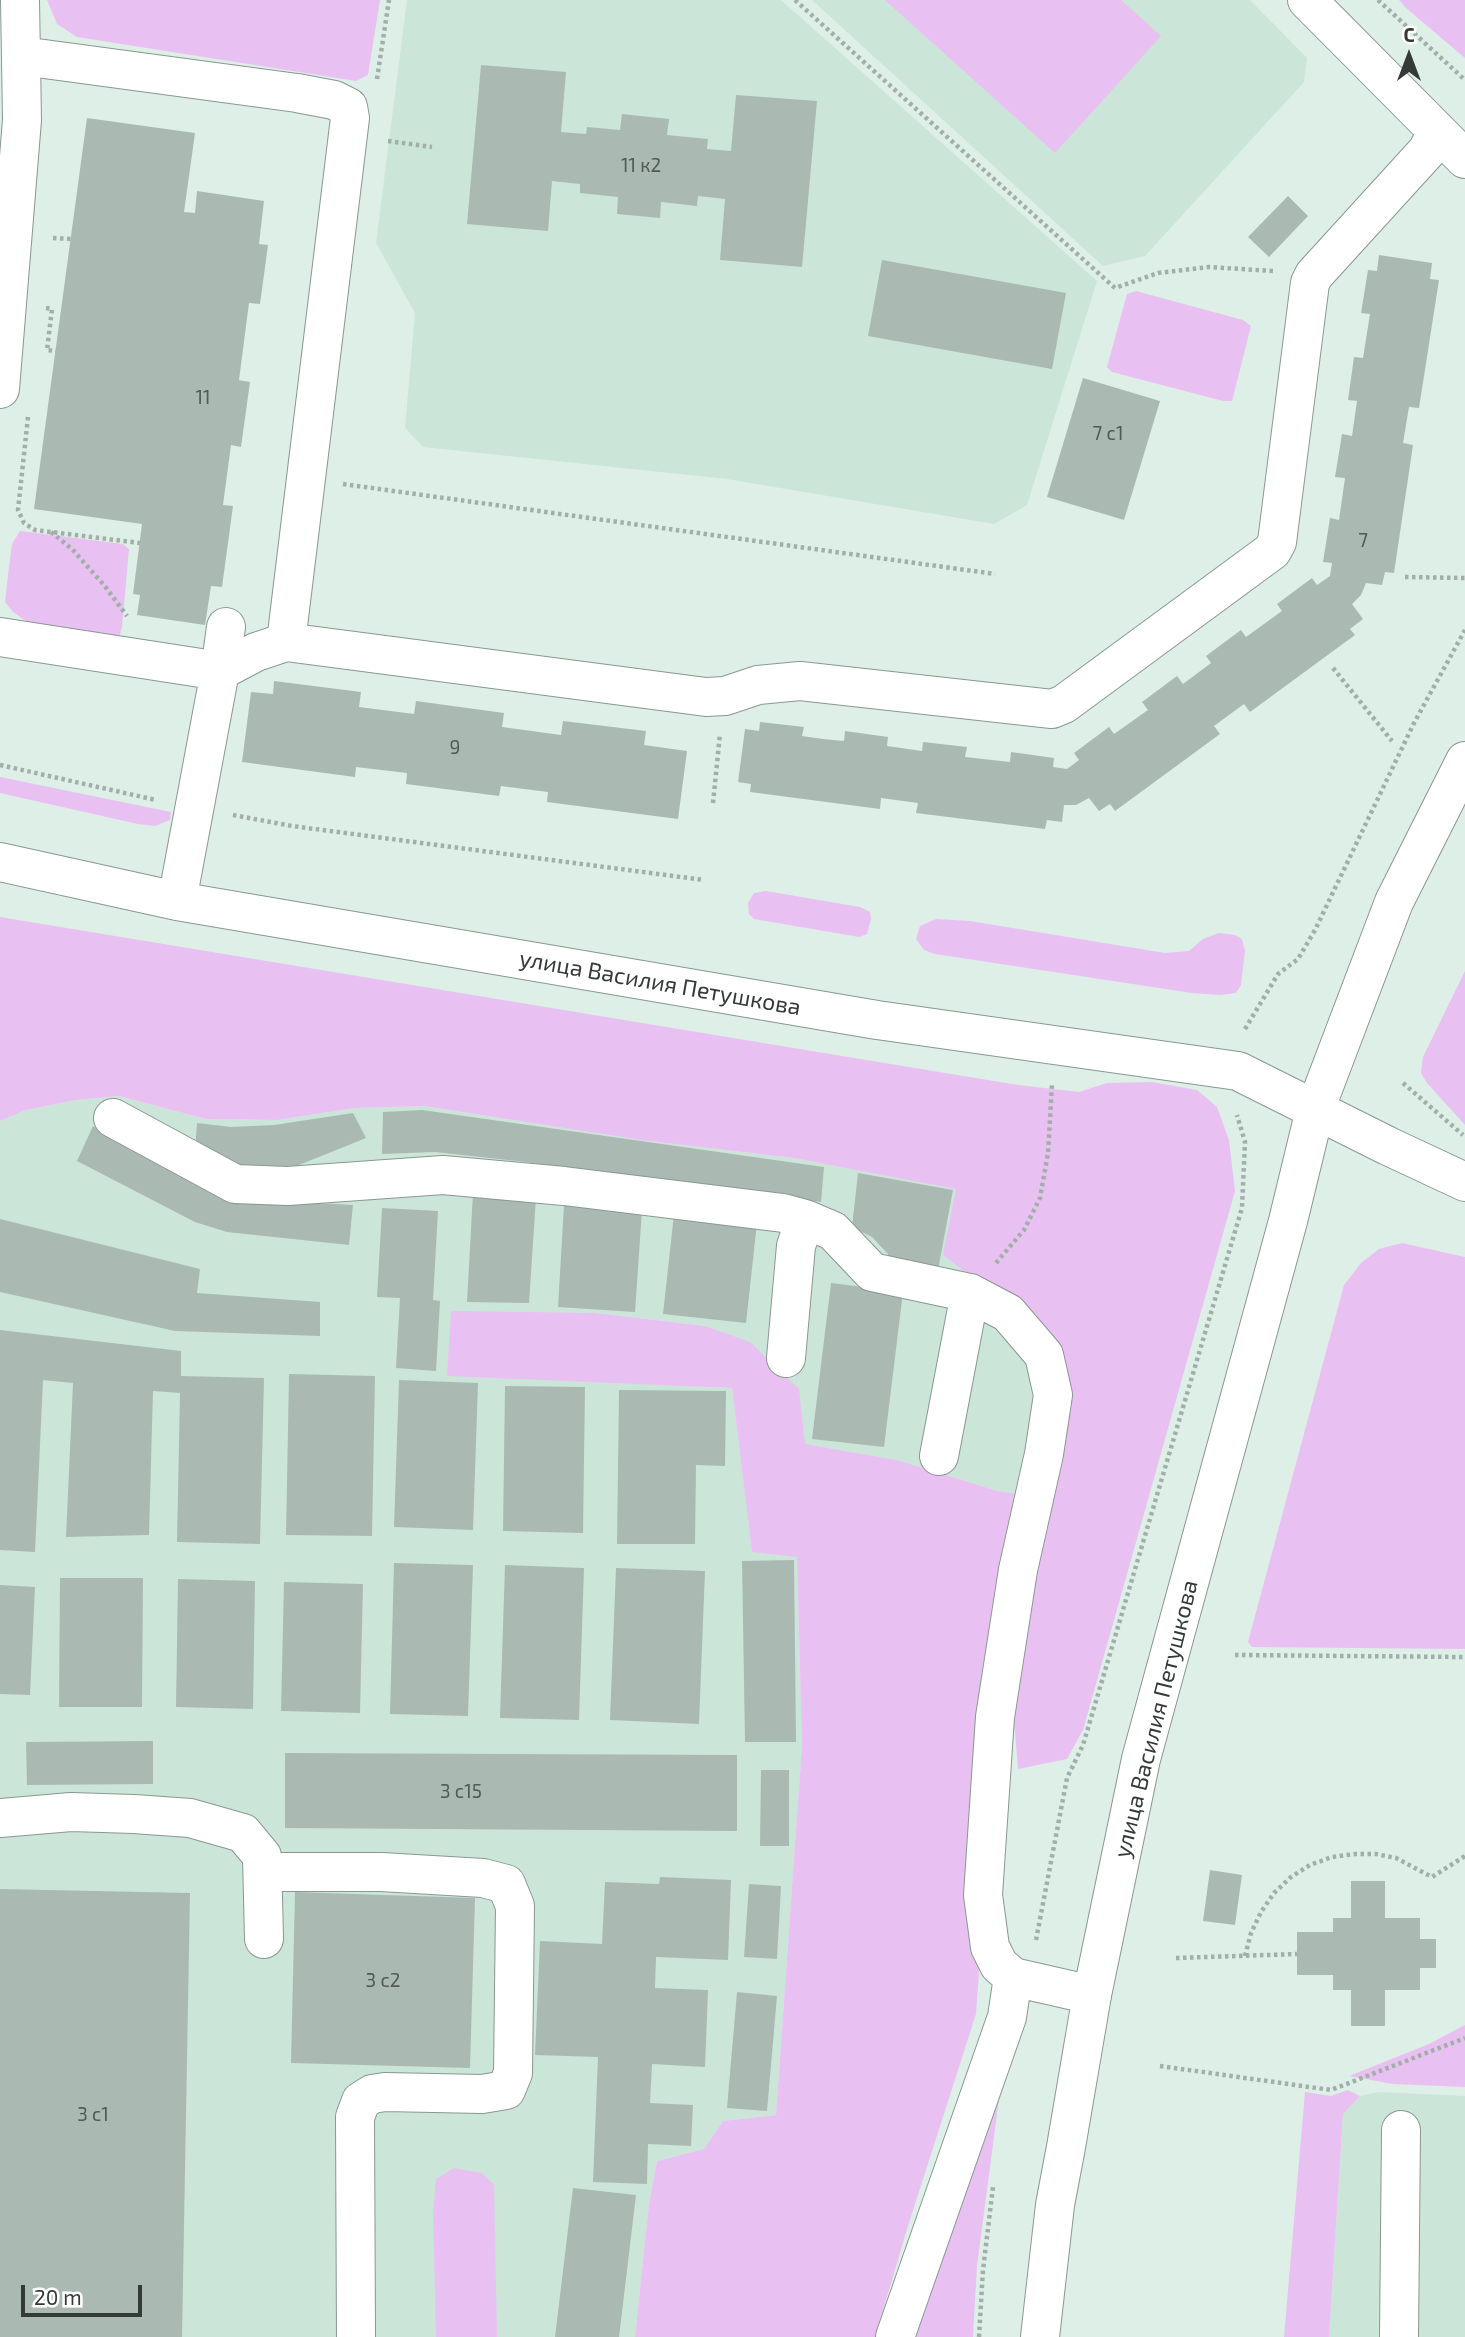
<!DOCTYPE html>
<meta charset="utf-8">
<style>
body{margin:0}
#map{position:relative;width:1465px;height:2337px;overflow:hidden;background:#deefe7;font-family:"Exo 2",sans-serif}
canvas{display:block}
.north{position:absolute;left:1374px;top:21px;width:70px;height:70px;-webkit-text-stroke:5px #fff;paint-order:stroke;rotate:0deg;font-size:19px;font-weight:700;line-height:28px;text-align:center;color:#333a37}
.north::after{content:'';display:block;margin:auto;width:24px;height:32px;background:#333a37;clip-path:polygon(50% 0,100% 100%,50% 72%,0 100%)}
.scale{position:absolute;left:21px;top:2285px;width:121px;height:32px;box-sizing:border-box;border:4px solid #333a37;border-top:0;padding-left:9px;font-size:21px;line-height:24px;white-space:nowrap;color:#333a37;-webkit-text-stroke:5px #fff;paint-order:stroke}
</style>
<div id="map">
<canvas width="1465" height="2337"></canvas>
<div class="north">С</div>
<div class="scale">20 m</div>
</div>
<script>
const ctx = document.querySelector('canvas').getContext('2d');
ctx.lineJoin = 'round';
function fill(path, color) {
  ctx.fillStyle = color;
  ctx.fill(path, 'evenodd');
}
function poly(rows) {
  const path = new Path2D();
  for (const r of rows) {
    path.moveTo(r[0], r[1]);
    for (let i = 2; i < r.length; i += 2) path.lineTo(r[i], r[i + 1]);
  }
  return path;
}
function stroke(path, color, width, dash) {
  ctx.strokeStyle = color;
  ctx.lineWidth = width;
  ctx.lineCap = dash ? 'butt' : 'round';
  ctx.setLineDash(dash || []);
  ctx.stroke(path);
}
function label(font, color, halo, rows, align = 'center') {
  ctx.font = font + ' "Exo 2",sans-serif';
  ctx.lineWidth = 6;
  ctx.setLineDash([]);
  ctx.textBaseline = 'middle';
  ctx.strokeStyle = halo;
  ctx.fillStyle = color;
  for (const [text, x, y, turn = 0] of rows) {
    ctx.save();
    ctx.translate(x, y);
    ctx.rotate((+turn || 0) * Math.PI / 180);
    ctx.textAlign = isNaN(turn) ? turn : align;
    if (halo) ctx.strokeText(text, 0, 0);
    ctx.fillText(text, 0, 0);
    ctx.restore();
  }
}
fill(poly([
 [407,0,781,0,1097,281,1027,505,994,524,727,479,423,447,405,428,415,313,376,243],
 [812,0,1250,0,1307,58,1304,82,1145,256,1103,266],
 [119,1096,206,1119,277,1120,355,1108,424,1106,641,1140,794,1158,956,1188,1017,1296,1052,1340,1034,1497,998,1491,897,1460,804,1444,705,1326,596,1313,701,1387,732,1388,752,1551,797,1556,802,1745,776,2115,723,2121,704,2149,657,2161,649,2204,635,2337,0,2337,0,1121,26,1110,76,1100],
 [1379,2092,1465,2096,1465,2337,1329,2337,1343,2114,1360,2096]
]), '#cce5d9');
fill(poly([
 [47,0,380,0,368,75,356,81,77,37,57,24],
 [885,0,1121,0,1161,36,1055,153],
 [1399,0,1465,0,1465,58,1406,8],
 [1136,291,1243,320,1251,326,1232,401,1223,401,1112,372,1107,367,1127,294],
 [20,531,123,544,129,549,122,627,119,638,29,623,13,612,5,602,8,575,12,544],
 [0,777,171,812,170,820,155,826,138,824,0,793],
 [766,891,860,907,870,912,871,919,867,934,859,937,754,919,749,914,748,903,754,893],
 [0,917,1018,1085,1079,1092,1107,1083,1152,1082,1197,1090,1217,1107,1229,1140,1235,1191,1083,1730,1067,1759,1018,1769,1015,1731,992,1626,968,1910,979,1972,976,2014,908,2226,875,2337,635,2337,649,2204,657,2161,704,2149,723,2121,776,2115,802,1745,797,1557,752,1552,732,1388,447,1376,451,1311,596,1313,705,1326,750,1342,799,1389,805,1444,897,1460,998,1491,1034,1497,1059,1445,1017,1296,964,1271,943,1255,956,1189,794,1158,641,1140,424,1106,355,1108,277,1120,206,1119,119,1096,76,1100,26,1110,0,1121],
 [936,919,970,921,1165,953,1189,951,1203,939,1219,933,1235,935,1242,939,1245,951,1241,985,1236,993,1220,995,1192,993,935,954,924,950,916,939,920,926],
 [1465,971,1465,1125,1427,1083,1421,1073,1423,1057],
 [1402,1243,1465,1257,1465,1649,1252,1647,1248,1642,1344,1285,1361,1263,1379,1249],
 [1465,2025,1465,2087,1393,2084,1349,2076,1429,2044],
 [1007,2038,977,2266,973,2337,906,2337],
 [1348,2090,1360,2096,1343,2114,1329,2337,1284,2337,1305,2092,1331,2096],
 [454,2168,482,2173,494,2185,497,2337,436,2337,433,2213,436,2179]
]), '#e9c0f2');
fill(poly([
 [481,65,566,72,561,132,586,134,587,127,620,130,622,114,669,119,667,135,708,139,707,149,731,151,736,95,817,101,802,267,720,260,725,199,698,196,697,206,661,202,660,218,617,214,618,197,580,193,580,184,552,181,548,231,467,224],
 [87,118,195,133,184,212,195,213,197,191,264,201,259,244,268,245,260,304,249,303,239,380,250,382,241,447,231,445,223,505,233,506,222,587,211,586,205,625,137,615,140,595,133,594,142,524,34,509],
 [1288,196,1308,216,1269,257,1248,237],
 [1379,255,1432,263,1430,279,1439,280,1419,408,1409,407,1403,443,1413,445,1394,573,1385,572,1382,585,1366,583,1361,595,1352,604,1363,619,1350,629,1355,635,1250,712,1244,704,1214,726,1220,734,1115,811,1110,804,1099,811,1089,798,1076,805,1064,805,1062,822,1047,820,1045,829,916,813,918,803,881,798,880,809,750,792,751,784,738,782,745,729,759,731,760,722,804,727,802,736,823,739,844,741,845,731,888,737,887,746,922,751,923,742,967,747,965,757,1010,762,1011,752,1054,758,1053,767,1067,769,1079,760,1074,753,1109,727,1114,734,1148,710,1142,702,1177,676,1183,684,1211,663,1206,656,1241,630,1246,637,1282,611,1277,604,1312,578,1317,585,1330,576,1332,563,1323,562,1330,518,1339,520,1345,478,1335,477,1342,434,1352,436,1357,401,1348,400,1354,357,1363,358,1370,314,1361,313,1368,270,1377,271],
 [882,260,1066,293,1052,369,868,336],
 [1083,378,1160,401,1124,520,1047,497],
 [274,681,361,692,359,707,414,714,416,701,504,713,502,727,561,735,563,721,646,731,644,745,687,751,678,819,547,802,548,792,501,786,499,796,406,784,407,773,356,767,355,777,242,762,251,692,273,694],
 [422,1110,824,1167,821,1202,607,1175,526,1162,435,1152,382,1154,383,1112],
 [353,1113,366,1138,294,1167,235,1172,195,1151,197,1123,231,1127,274,1125],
 [93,1126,224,1198,353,1205,349,1245,227,1232,195,1222,77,1161],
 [858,1173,953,1190,938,1270,890,1263,888,1254,872,1237,852,1227],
 [473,1193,536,1197,529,1303,467,1302],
 [564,1205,642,1210,635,1312,558,1307],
 [382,1208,438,1211,433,1300,440,1301,436,1371,396,1368,400,1298,377,1297],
 [674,1214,757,1223,746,1323,663,1314],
 [0,1219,200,1269,197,1293,320,1302,320,1336,175,1331,0,1292],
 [831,1283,903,1292,884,1447,812,1439],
 [0,1330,181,1351,181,1376,264,1378,260,1544,177,1542,180,1393,153,1391,149,1535,66,1537,73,1383,43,1380,35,1552,0,1550],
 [289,1374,375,1376,372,1536,286,1535],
 [399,1380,478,1383,473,1530,394,1527],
 [505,1386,585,1387,583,1533,503,1531],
 [619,1390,726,1391,725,1466,696,1465,695,1544,617,1544],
 [794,1560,796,1742,745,1742,742,1561],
 [394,1563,473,1565,468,1716,390,1714],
 [505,1565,584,1568,579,1720,500,1718],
 [616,1568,705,1571,699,1724,610,1720],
 [60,1578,143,1578,142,1707,59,1707],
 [178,1579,255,1581,253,1709,176,1707],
 [284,1582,363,1584,360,1713,281,1711],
 [0,1585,35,1587,30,1695,0,1694],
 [153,1741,153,1784,27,1785,26,1742],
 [285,1753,737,1755,737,1831,285,1828],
 [761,1770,789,1770,789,1846,760,1846],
 [1210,1870,1242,1875,1235,1925,1203,1921],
 [660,1877,731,1880,728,1960,656,1957,655,1988,708,1990,705,2067,652,2064,650,2103,693,2105,691,2146,648,2144,647,2184,593,2182,598,2057,535,2055,540,1941,602,1944,605,1882,659,1884],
 [1351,1881,1385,1881,1385,1918,1420,1918,1420,1939,1436,1939,1436,1968,1420,1968,1420,1990,1385,1990,1385,2026,1351,2026,1351,1990,1333,1990,1333,1975,1297,1975,1297,1932,1333,1932,1333,1918,1351,1918],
 [749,1884,781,1886,777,1959,744,1957],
 [0,1889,190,1893,182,2337,0,2337],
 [295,1892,475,1898,470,2068,291,2063],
 [737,1992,777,1996,767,2111,727,2108],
 [573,2188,636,2195,619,2337,555,2337]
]), '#aabab3');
const minor = poly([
 [1307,0,1465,159],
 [22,56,297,93,334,100,348,107,350,118,286,642,256,652,220,671,177,901],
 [0,389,22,120,20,0],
 [0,637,220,671,226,627],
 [286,642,706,697,725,696,758,685,800,681,1052,709,1064,704,1272,551,1277,542,1310,283,1314,275,1427,151,1437,132],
 [0,862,177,901,877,1020,1238,1071,1388,1146,1465,1182],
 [113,1118,235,1184,288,1186,443,1175,564,1186,783,1213,805,1219,833,1231,872,1272,970,1293,1008,1313,1044,1355,1053,1395,1044,1454,1018,1570,995,1717,983,1895,990,1947,999,1965,1013,1977],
 [786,1358,796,1246,805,1219],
 [939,1456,970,1293],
 [0,1818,71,1812,134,1814,190,1818,243,1833,262,1856,264,1939],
 [263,1872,381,1872,483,1878,506,1884,515,1906,513,2073,506,2090,482,2094,385,2092,372,2094,361,2101,355,2117,356,2337],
 [895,2337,1007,2017,1013,1977,1092,1995],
 [1399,2337,1401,2130]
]);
const major = poly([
 [1040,2337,1055,2205,1066,2147,1092,1995,1141,1759,1288,1221,1315,1110,1394,902,1465,761]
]);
stroke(minor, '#899891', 40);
stroke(major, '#899891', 40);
stroke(poly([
 [795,0,1115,288,1158,273,1209,267,1273,271],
 [1378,0,1465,80],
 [377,79,389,0],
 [388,141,432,147],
 [53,238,71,239],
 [46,308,52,309,47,350,56,351],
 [28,417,18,510,24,523,35,530,140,543],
 [343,484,995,574],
 [51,532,72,549,104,585,127,616],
 [1405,577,1465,578],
 [1333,668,1392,741],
 [0,765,156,800],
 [713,803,720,734],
 [233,815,292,826,704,880],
 [1245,1029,1278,974,1298,959,1315,930,1414,723,1465,630],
 [1403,1083,1463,1135],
 [996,1263,1024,1230,1040,1198,1048,1153,1052,1084],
 [1235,1655,1465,1657],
 [1036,1940,1067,1778,1083,1745,1242,1208,1245,1142,1237,1115],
 [1245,1956,1251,1933,1261,1912,1274,1893,1291,1877,1310,1865,1332,1857,1355,1854,1376,1854,1396,1858,1432,1877,1465,1856],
 [1176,1958,1297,1954],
 [1160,2066,1331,2090,1465,2038],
 [979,2337,983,2270,993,2187]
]), '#a2afa9', 4.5, [3.5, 3.5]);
stroke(minor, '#fff', 38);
stroke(major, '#fff', 38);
label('19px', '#515a56', null, [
 ["11 к2",641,166],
 ["11",203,398],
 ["7 с1",1108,434],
 ["7",1363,541],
 ["9",455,748],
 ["3 с15",461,1792],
 ["3 с2",383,1981],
 ["3 с1",93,2115]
]);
label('23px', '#333a37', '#fff', [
 ["улица Василия Петушкова",660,983,10],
 ["улица Василия Петушкова",1156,1719,-76]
]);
</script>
